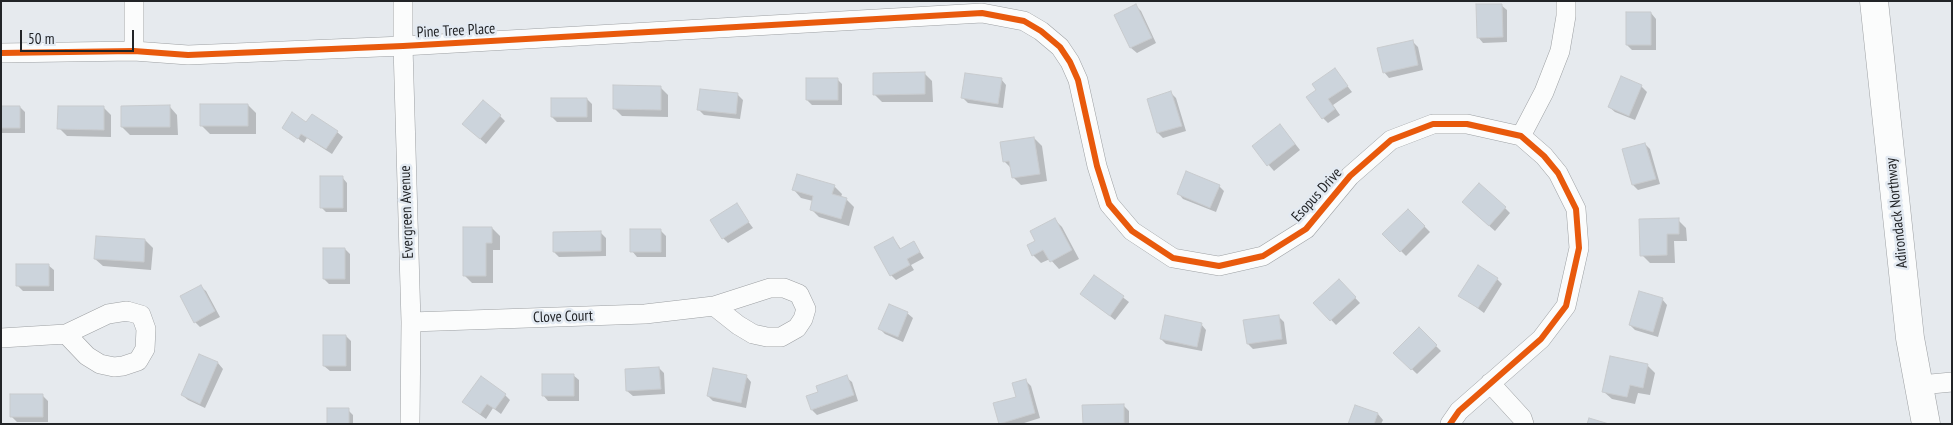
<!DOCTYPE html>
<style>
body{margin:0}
#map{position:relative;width:1953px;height:425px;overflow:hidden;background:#e6eaee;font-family:"PT Sans Narrow",sans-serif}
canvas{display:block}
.frame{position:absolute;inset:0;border:2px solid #222427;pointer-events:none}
.scale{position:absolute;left:20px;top:30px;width:114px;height:22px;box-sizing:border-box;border:2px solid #222427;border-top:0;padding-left:6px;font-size:15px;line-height:18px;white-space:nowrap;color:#222427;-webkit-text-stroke:4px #e3eaf2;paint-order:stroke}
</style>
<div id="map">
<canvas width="1953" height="425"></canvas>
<div class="frame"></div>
<div class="scale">50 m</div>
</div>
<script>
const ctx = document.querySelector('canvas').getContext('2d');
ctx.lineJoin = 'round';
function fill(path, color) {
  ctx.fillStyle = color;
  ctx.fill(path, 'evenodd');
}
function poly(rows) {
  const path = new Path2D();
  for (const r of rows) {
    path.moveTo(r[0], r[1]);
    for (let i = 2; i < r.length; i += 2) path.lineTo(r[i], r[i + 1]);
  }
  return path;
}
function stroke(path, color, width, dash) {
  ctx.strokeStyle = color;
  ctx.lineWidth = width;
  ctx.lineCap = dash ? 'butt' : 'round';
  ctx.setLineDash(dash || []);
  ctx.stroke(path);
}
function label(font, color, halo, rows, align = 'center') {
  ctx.font = font + ' "PT Sans Narrow",sans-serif';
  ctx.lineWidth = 5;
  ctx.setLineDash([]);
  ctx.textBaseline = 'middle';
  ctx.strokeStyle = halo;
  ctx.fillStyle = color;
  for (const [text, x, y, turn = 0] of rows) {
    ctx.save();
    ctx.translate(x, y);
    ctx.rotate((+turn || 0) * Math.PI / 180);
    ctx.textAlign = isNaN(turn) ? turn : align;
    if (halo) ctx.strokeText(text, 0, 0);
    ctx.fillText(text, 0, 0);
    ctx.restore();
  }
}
fill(poly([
 [1501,5,1507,10,1507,42,1483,43,1478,37],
 [1136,6,1141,11,1156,43,1137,53,1131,48,1116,15],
 [1651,13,1656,19,1656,50,1632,50,1627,45],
 [1412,41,1418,47,1423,70,1389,78,1384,72],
 [1335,70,1352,92,1333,105,1340,115,1328,123,1323,118,1318,90],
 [924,73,932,81,933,102,882,102,874,94],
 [837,79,842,84,842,105,812,105,807,100],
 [1001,79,1006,85,1003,108,968,103,963,98],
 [1641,86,1647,92,1635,120,1615,112,1609,107],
 [660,87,668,95,668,117,622,116,614,108],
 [1171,93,1176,98,1186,131,1163,138,1158,133],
 [737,94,743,100,740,119,704,115,699,110],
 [587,99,592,104,592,122,557,122,552,117],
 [248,105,256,113,256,134,210,134,202,126],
 [1,107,20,107,25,112,25,133,1,133],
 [103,107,111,115,111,137,67,136,59,128],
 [170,107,177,115,178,135,130,135,122,127],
 [500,116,505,121,486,144,469,129],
 [307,123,337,132,343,137,332,154,307,138,304,143,284,128],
 [1285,131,1300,150,1274,171,1253,147],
 [1034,138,1042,146,1047,181,1021,185,1013,177,1011,168,1004,161],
 [1645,144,1650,149,1660,184,1638,190,1633,185,1623,150],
 [342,177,347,183,347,212,326,212,321,207],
 [834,186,842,194,841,197,846,199,854,207,849,226,819,217,811,209,813,201,801,198,794,190],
 [1219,186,1224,191,1216,212,1183,199,1178,193],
 [736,205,753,228,728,243,723,238],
 [1469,208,1505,208,1510,213,1495,231],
 [1408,210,1430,232,1406,256,1384,234],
 [1054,219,1062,227,1079,259,1059,269,1050,259,1041,263,1033,255,1037,241],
 [1678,220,1686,228,1687,241,1674,241,1675,263,1650,263,1642,255],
 [492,228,500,236,500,250,493,250,493,283,472,283,464,275],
 [661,231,666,236,666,257,637,257,632,251],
 [600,232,606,238,606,256,559,257,554,252],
 [893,238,901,249,914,243,924,258,911,265,914,270,896,280,891,275],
 [145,240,153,248,151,270,103,266,95,259],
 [345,249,350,254,350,284,329,284,324,279],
 [48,265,54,270,54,291,23,291,18,286],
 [1095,276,1129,302,1115,320,1082,294],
 [1497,279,1502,284,1484,313,1460,295],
 [1339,281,1360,303,1336,325,1315,303],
 [200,286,206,291,220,317,200,327,195,322],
 [1662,299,1667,305,1658,337,1635,330,1630,325],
 [907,313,913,318,903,342,885,334,880,329],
 [1278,316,1284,322,1287,344,1253,349,1248,344],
 [1201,324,1206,330,1202,351,1166,344,1161,339],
 [1419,329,1441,351,1417,374,1395,353],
 [346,336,351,341,351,371,330,371,324,366],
 [200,356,218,363,223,369,205,408,188,400,182,395],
 [1647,365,1655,373,1650,395,1638,393,1635,404,1612,399,1604,392],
 [659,368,664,373,665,394,633,396,627,391],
 [573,375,579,380,579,401,548,401,543,395],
 [746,376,751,382,746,408,713,401,708,396],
 [846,377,852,382,858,401,817,415,812,410,808,397,819,392],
 [1025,380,1031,386,1040,418,1021,424,1000,424,1017,397],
 [42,395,48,401,48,422,17,422,12,417],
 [505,395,510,400,501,414,493,408,486,419,469,407],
 [1123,405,1129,411,1129,424,1084,424],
 [1356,406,1378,414,1383,420,1381,424,1349,424],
 [348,410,353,415,353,424,328,424]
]), '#0003');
const building = poly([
 [1136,4,1152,38,1130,48,1114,15,1136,4],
 [1476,4,1502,4,1503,37,1477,38,1476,4],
 [1626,12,1651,12,1651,45,1626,45,1626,12],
 [1413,40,1418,65,1383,73,1377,48,1413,40],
 [1335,68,1348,86,1328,99,1335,109,1322,119,1306,97,1316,90,1312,84,1335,68],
 [925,72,925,94,873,95,873,73,925,72],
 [965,73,1002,78,998,104,961,98,965,73],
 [1621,76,1642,85,1629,116,1608,107,1621,76],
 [806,78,838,78,838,100,806,100,806,78],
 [613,85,661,86,661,110,613,109,613,85],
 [700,89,738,93,736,114,697,110,700,89],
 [1171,91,1182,126,1157,133,1147,99,1171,91],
 [551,98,587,98,587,117,551,117,551,98],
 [483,100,501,115,480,139,462,124,483,100],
 [200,104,248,104,248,126,200,126,200,104],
 [170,105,170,127,121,127,121,106,170,105],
 [1,106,20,106,20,128,1,128,1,106],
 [58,106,104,106,104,130,57,129,58,106],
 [292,112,306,122,312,114,338,131,326,149,301,134,298,139,282,128,292,112],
 [1280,124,1295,144,1267,166,1252,146,1280,124],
 [1034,137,1040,174,1012,178,1009,161,1003,162,1000,142,1034,137],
 [1645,143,1656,179,1632,185,1622,149,1645,143],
 [1186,171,1220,185,1210,208,1177,194,1186,171],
 [797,174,835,185,832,194,847,198,841,219,810,210,813,196,792,190,797,174],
 [320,176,343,176,343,208,320,208,320,176],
 [1479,183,1506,207,1489,226,1462,202,1479,183],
 [737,203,749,222,722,239,710,220,737,203],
 [1408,209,1425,226,1400,252,1382,234,1408,209],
 [1055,218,1072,250,1050,262,1043,250,1032,256,1027,245,1035,241,1030,231,1055,218],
 [1679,218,1679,234,1667,234,1667,255,1640,256,1639,219,1679,218],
 [463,227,492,227,492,243,486,243,486,276,463,276,463,227],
 [630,229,661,229,661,252,630,252,630,229],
 [601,231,601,251,553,252,553,232,601,231],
 [96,236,145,239,144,262,94,259,96,236],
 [893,237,900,249,914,241,920,252,907,259,910,265,890,276,874,247,893,237],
 [323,248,345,248,345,279,323,279,323,248],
 [16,264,49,264,49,286,16,286,16,264],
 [1478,265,1498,278,1478,308,1458,296,1478,265],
 [1094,275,1124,296,1110,316,1080,294,1094,275],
 [1339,279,1356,297,1330,321,1313,303,1339,279],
 [201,285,215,311,194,323,180,296,201,285],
 [1639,291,1663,298,1653,332,1629,325,1639,291],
 [889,304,908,312,898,337,878,329,889,304],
 [1165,315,1202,323,1197,347,1160,339,1165,315],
 [1279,315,1282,339,1247,344,1243,320,1279,315],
 [1419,327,1437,345,1411,370,1393,353,1419,327],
 [323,335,346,335,346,366,323,366,323,335],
 [199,354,218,362,200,404,181,395,199,354],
 [1610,356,1648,364,1643,388,1630,385,1627,397,1602,392,1610,356],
 [659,367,661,389,626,391,625,369,659,367],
 [713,368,747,375,741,403,707,396,713,368],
 [542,374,574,374,574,396,542,396,542,374],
 [847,375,854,395,811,410,806,396,818,392,816,386,847,375],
 [481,376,506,394,495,409,487,404,480,414,462,402,481,376],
 [1026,379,1035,413,999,424,993,403,1016,397,1012,383,1026,379],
 [10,394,43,394,43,417,10,417,10,394],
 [1124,404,1124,423,1083,424,1082,405,1124,404],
 [1355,405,1378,413,1374,424,1348,424,1355,405],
 [327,408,349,408,349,424,327,424,327,408],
 [1589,418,1609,424,1587,424,1589,418]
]);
fill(building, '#ccd4dc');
stroke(building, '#c8cbce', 1);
const minor = poly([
 [134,1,134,51],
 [403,1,403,46,411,322,410,424],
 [1,53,134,51,188,55,403,46,982,13,1024,21,1041,31,1060,47,1070,62,1078,80,1097,166,1109,204,1132,231,1173,258,1219,266,1263,256,1306,229,1350,176,1391,140,1433,124,1467,124,1521,136,1544,156,1558,173,1576,209,1579,248,1566,306,1541,339,1459,411,1450,424],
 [1521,136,1544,92,1560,51,1566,16,1566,1],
 [770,288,784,288,799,294,806,309,803,319,797,328,781,337,767,337,753,334,738,325,714,306,770,288],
 [127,311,141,315,146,329,145,349,138,361,123,366,114,367,100,364,87,356,66,334,108,314,127,311],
 [411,322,645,314,714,306],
 [1,338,66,334],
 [1490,383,1522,418,1524,424],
 [1920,385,1952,382]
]);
const highway = poly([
 [1874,1,1910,338,1926,424]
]);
stroke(minor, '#9da0a3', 20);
stroke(highway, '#9da0a3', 29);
stroke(minor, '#fbfcfc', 19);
stroke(highway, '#fbfcfc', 28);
stroke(poly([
 [1,53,134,51,188,55,403,46,982,13,1024,21,1041,31,1060,47,1070,62,1078,80,1097,166,1109,204,1132,231,1173,258,1219,266,1263,256,1306,229,1350,176,1391,140,1433,124,1467,124,1521,136,1544,156,1558,173,1576,209,1579,248,1566,306,1541,339,1459,411,1450,424]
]), '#e8590c', 6);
label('15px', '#222427', '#e3eaf2', [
 ["Pine Tree Place",456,31,-3],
 ["Esopus Drive",1317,195,-48],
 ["Evergreen Avenue",407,212,-92],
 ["Adirondack Northway",1897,213,-96],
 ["Clove Court",563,317,-2]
]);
</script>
